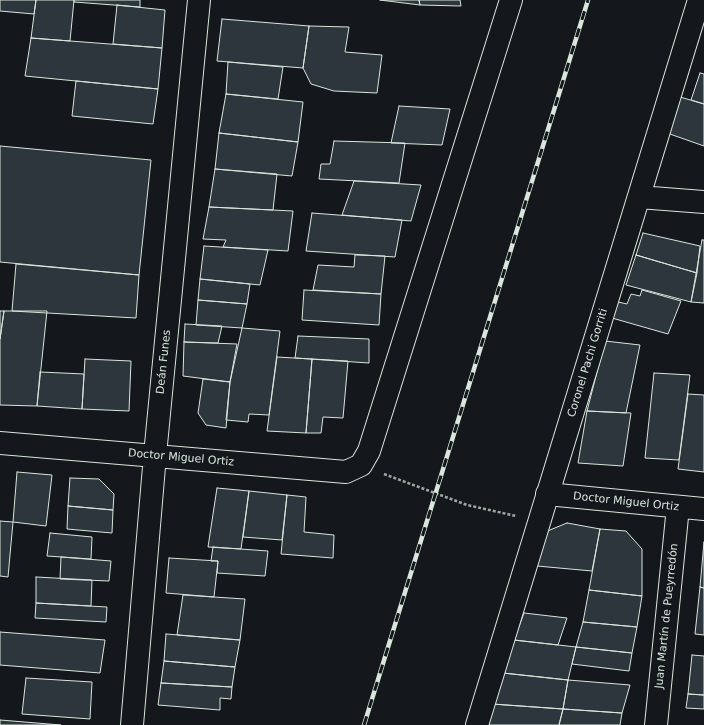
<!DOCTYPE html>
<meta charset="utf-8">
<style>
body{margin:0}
canvas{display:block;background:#14181c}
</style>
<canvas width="704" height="725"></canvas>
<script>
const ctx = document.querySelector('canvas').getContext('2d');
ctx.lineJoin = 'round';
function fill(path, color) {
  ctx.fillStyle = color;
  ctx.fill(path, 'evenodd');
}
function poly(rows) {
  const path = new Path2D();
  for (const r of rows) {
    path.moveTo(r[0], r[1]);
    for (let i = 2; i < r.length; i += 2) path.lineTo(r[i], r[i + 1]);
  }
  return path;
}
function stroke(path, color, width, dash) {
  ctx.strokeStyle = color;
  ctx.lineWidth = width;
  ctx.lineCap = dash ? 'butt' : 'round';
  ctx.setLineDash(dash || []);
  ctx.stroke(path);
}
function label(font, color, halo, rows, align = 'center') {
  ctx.font = font + ' "DejaVu Sans",sans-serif';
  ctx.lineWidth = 3;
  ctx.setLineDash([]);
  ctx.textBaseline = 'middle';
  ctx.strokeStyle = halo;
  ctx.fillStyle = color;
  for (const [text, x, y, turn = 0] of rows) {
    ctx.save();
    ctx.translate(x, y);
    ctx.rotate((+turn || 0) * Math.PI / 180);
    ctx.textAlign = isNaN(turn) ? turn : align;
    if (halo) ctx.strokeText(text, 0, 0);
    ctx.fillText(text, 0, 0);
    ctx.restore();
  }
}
const building = poly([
 [0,0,36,0,34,14,0,11,0,0],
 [36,0,74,0,70,41,31,38,36,0],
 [74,0,140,0,140,7,74,2,74,0],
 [380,0,419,0,420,5,380,0],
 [419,0,460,0,461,6,420,5,419,0],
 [117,5,165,10,162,48,113,44,117,5],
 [222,19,309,26,303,68,217,61,222,19],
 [309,26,349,27,345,52,382,55,377,93,334,91,311,84,303,68,309,26],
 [31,38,162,48,158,89,25,76,31,38],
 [228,62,283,67,278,99,226,94,228,62],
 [700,73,704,74,704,104,691,100,700,73],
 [76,81,158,89,153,124,72,116,76,81],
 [226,94,303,102,298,142,219,133,226,94],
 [680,97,704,104,704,146,667,133,680,97],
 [399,106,450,109,442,145,391,143,399,106],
 [219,133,298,142,292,176,215,169,219,133],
 [334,141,405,143,399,183,319,179,321,164,330,164,334,141],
 [0,146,151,160,139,275,0,262,0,146],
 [215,169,277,174,273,210,209,207,215,169],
 [354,181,421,185,411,221,342,215,354,181],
 [209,207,293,211,288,251,223,247,226,240,203,239,209,207],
 [312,213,402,220,395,257,306,251,312,213],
 [643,233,700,246,697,273,636,255,643,233],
 [702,240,704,240,704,303,691,302,702,240],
 [204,246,268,250,260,285,200,279,204,246],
 [355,255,385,256,381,294,313,290,318,265,354,267,355,255],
 [636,255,697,273,691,302,626,285,636,255],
 [16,264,139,275,136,318,12,311,16,264],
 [200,279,250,284,247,304,198,300,200,279],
 [304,290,381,294,379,325,302,320,304,290],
 [642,290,681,301,668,334,612,318,618,302,627,304,631,294,640,296,642,290],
 [198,300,247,304,242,328,196,325,198,300],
 [0,311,4,311,0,339,0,311],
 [4,311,47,311,37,406,0,405,0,339,4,311],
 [185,324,222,326,218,343,184,342,185,324],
 [242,328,280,331,269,415,249,414,248,422,226,420,230,382,242,328],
 [298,336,369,339,369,363,295,358,298,336],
 [605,341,640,345,626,413,587,411,605,341],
 [184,342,237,344,230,382,183,376,184,342],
 [277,357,312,359,306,433,267,431,277,357],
 [85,359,131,361,129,411,82,409,85,359],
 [312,359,348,361,343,418,323,417,321,433,306,433,312,359],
 [40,372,84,374,82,409,37,406,40,372],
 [654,373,690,375,679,460,645,458,654,373],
 [203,379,230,382,226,428,206,425,198,413,203,379],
 [688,394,704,395,704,472,678,469,688,394],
 [587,411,631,413,623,466,578,463,587,411],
 [17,472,52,475,46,526,13,522,17,472],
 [70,478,99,479,114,494,113,510,68,506,70,478],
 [217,488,249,491,241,549,208,547,217,488],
 [249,491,287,495,282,540,243,537,249,491],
 [287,495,306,497,304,532,334,535,333,558,281,554,287,495],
 [68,506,113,510,112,533,67,529,68,506],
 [0,521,13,522,8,577,0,576,0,521],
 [567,523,600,529,592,571,537,566,545,532,567,523],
 [600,529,626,531,642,549,642,596,589,590,600,529],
 [50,533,92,537,91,559,47,556,50,533],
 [704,542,704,588,700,587,704,542],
 [213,547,268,551,265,576,217,573,218,561,211,561,213,547],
 [61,557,111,561,109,581,60,579,61,557],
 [169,558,218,561,214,597,166,593,169,558],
 [36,577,92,580,91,606,36,603,36,577],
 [700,587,704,588,704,635,695,634,700,587],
 [589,590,642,596,637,627,583,622,589,590],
 [183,595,245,599,240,640,177,635,183,595],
 [36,603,107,607,106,622,35,618,36,603],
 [524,613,567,618,558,645,514,640,524,613],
 [583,622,637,627,632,653,576,647,583,622],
 [0,632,105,640,100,673,0,665,0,632],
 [166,634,240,640,235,667,164,661,166,634],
 [514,640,576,647,568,680,503,673,514,640],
 [576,647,632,653,629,671,572,664,576,647],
 [692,655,704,656,704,695,688,694,692,655],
 [164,661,235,667,232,687,161,683,164,661],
 [503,673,568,680,563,709,492,704,503,673],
 [26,678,92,682,90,719,22,714,26,678],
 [568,680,630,685,622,713,563,709,568,680],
 [161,683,232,687,231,699,220,698,220,710,158,705,161,683],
 [688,694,704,695,704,709,686,708,688,694],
 [492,704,563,709,559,725,486,725,492,704],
 [563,709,622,713,620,725,559,725,563,709],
 [0,720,61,725,0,725,0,720]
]);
fill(building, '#2c363c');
stroke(building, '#d8e6dc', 1);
const street = poly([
 [639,197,704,202],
 [0,443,346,472,361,465,369,451,511,0],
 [132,725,155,455,199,0],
 [477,725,699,0]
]);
const secondary = poly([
 [547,494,704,509],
 [656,725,678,507]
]);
stroke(street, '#d8e6dc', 24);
stroke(secondary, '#d8e6dc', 24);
stroke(poly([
 [384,474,467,505,516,516]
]), '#9da8a2', 2.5, [3, 2]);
stroke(street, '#14181c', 22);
stroke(secondary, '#14181c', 22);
const rail = poly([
 [364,725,588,0]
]);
stroke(rail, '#d8e6dc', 4.5);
stroke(rail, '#14181c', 3, [9]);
label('11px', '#d8e6dc', '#14181c', [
 ["Deán Funes",164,362,-84],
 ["Coronel Pachi Gorriti",588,363,-73],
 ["Doctor Miguel Ortiz",181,458,5],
 ["Doctor Miguel Ortiz",626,502,6],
 ["Juan Martín de Pueyrredón",667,616,-84]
]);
</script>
